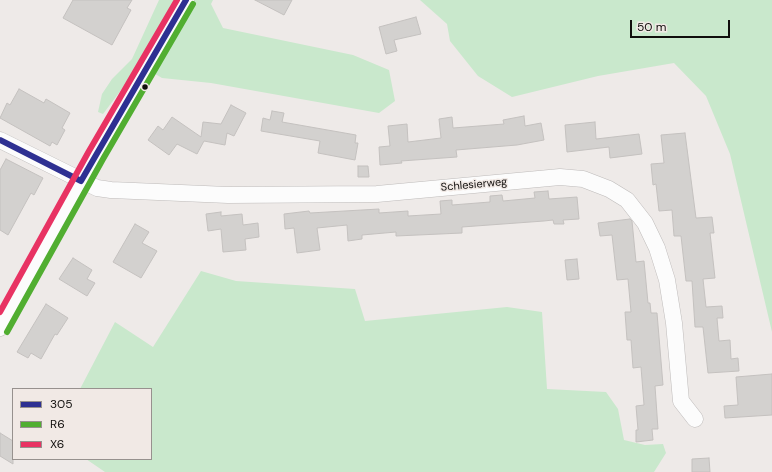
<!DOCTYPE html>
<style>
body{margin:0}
#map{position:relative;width:772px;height:472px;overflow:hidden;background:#eeeae8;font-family:"DM Sans",sans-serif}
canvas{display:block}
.legend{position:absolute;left:12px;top:388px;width:140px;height:72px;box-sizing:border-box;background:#f1e9e5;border:1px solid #97918e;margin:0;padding:5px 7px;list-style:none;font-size:12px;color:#100e0c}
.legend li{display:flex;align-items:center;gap:8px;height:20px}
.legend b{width:20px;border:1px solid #97918e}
.scale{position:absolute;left:630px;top:20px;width:100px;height:18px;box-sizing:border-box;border:2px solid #100e0c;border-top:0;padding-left:5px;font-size:12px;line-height:14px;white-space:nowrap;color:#100e0c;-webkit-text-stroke:3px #f1e9e5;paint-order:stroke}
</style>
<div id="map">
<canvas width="772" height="472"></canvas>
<ul class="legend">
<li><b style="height:5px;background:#2e3092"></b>305</li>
<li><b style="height:5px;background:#51ae31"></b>R6</li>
<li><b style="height:5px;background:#e83363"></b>X6</li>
</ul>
<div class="scale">50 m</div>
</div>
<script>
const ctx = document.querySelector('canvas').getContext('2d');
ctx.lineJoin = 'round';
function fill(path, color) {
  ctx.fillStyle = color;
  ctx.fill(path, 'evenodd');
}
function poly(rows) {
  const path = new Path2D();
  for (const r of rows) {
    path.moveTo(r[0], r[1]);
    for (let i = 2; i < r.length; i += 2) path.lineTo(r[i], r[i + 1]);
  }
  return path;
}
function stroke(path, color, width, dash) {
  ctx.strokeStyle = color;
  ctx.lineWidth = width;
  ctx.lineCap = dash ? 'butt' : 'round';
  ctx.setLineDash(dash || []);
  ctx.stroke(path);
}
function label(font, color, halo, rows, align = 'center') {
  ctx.font = font + ' "DM Sans",sans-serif';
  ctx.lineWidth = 3;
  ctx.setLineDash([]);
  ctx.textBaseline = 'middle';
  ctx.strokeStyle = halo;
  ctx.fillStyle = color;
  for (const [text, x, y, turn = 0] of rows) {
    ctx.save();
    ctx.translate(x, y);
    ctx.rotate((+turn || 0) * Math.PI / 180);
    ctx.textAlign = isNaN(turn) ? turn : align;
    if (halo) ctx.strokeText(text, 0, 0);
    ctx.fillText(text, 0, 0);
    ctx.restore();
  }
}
fill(poly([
 [159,0,213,0,211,4,223,28,353,55,389,70,395,101,379,113,211,83,162,78,140,65,103,114,98,112,102,94,112,79,132,59],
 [420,0,772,0,772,332,730,154,706,96,674,63,598,76,512,97,478,76,450,41,447,24],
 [201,271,236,281,355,289,365,321,507,307,542,312,547,389,606,392,618,409,624,440,645,445,663,444,666,453,654,472,105,472,86,459,151,459,151,389,80,389,115,322,153,347]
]), '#c9e8cc');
const building = poly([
 [73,0,132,0,127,8,131,10,112,45,63,18,73,0],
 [255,0,292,0,284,15,255,0],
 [416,17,421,34,394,40,397,51,386,54,379,27,416,17],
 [19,89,44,103,46,99,70,113,62,128,65,130,57,145,52,142,50,146,0,118,7,103,10,105,19,89],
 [231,105,246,113,234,136,227,133,225,145,204,141,197,154,177,144,169,155,148,140,158,126,163,130,172,117,201,137,203,122,221,124,231,105],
 [272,111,284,113,282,122,356,135,355,143,358,143,355,160,318,153,320,141,261,131,263,118,270,120,272,111],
 [524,116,525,126,541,123,544,140,517,145,456,150,457,157,401,161,402,163,380,165,379,147,390,146,388,126,407,124,408,142,441,138,439,119,452,117,453,128,504,124,503,120,524,116],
 [595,122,596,139,639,134,642,154,610,158,609,147,567,152,565,125,595,122],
 [685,133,696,218,712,217,714,233,710,233,715,278,703,279,706,307,722,306,723,318,717,318,719,341,730,340,731,359,738,358,739,371,708,373,703,327,695,327,692,281,686,281,681,236,674,236,672,210,659,211,656,184,653,185,651,164,664,163,661,135,685,133],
 [6,159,43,178,34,195,31,193,8,235,0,230,0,170,6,159],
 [358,166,368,166,369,177,358,177,358,166],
 [548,191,549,199,577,197,579,219,563,220,564,224,554,224,553,220,544,221,462,227,462,233,396,236,396,232,362,235,362,239,348,241,347,225,317,228,320,250,297,253,294,228,285,229,284,214,309,211,310,213,379,209,379,213,408,211,408,216,441,214,440,201,452,200,452,205,490,202,490,196,502,195,503,201,535,198,534,192,548,191],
 [221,212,221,216,242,214,243,225,258,223,259,237,245,239,246,250,223,252,221,229,208,231,206,214,221,212],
 [630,219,632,221,636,262,644,261,648,303,650,303,651,313,657,313,663,385,655,386,658,429,652,429,653,440,636,442,636,430,638,430,636,406,644,405,641,367,633,368,631,340,627,340,625,312,631,312,628,279,617,280,612,235,600,236,598,223,630,219],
 [135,224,149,232,142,243,157,251,141,278,113,262,135,224],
 [73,258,92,270,87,279,95,283,87,296,59,279,73,258],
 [577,259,579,279,567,280,565,260,577,259],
 [46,304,68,318,57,335,55,334,41,359,31,353,28,358,17,352,46,304],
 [772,374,772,415,725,418,724,406,738,405,736,377,772,374],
 [0,433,13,441,13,464,0,456,0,433],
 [709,458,710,472,692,472,692,459,709,458]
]);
fill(building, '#d3d1cf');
stroke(building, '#c4c1bf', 1);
const minor = poly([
 [0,140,97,188,111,190,228,195,377,194,560,177,583,179,609,189,627,200,645,223,657,248,667,280,674,323,681,401,695,419],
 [0,328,96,155,186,0]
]);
stroke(minor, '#bebbba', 17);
stroke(minor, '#fcfcfc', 16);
stroke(poly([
 [0,140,81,181],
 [81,181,186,0]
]), '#2e3092', 6);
stroke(poly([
 [7,332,103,159,193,4]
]), '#51ae31', 6);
stroke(poly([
 [0,312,89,151,177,0]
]), '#e83363', 6);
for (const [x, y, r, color] of [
 [145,87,3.5,"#100e0c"]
]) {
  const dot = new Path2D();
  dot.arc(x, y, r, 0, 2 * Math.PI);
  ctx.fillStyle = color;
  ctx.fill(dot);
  stroke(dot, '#f1e9e5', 1.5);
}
label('11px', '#100e0c', '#f1e9e5', [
 ["Schlesierweg",474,185,-5]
]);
</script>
